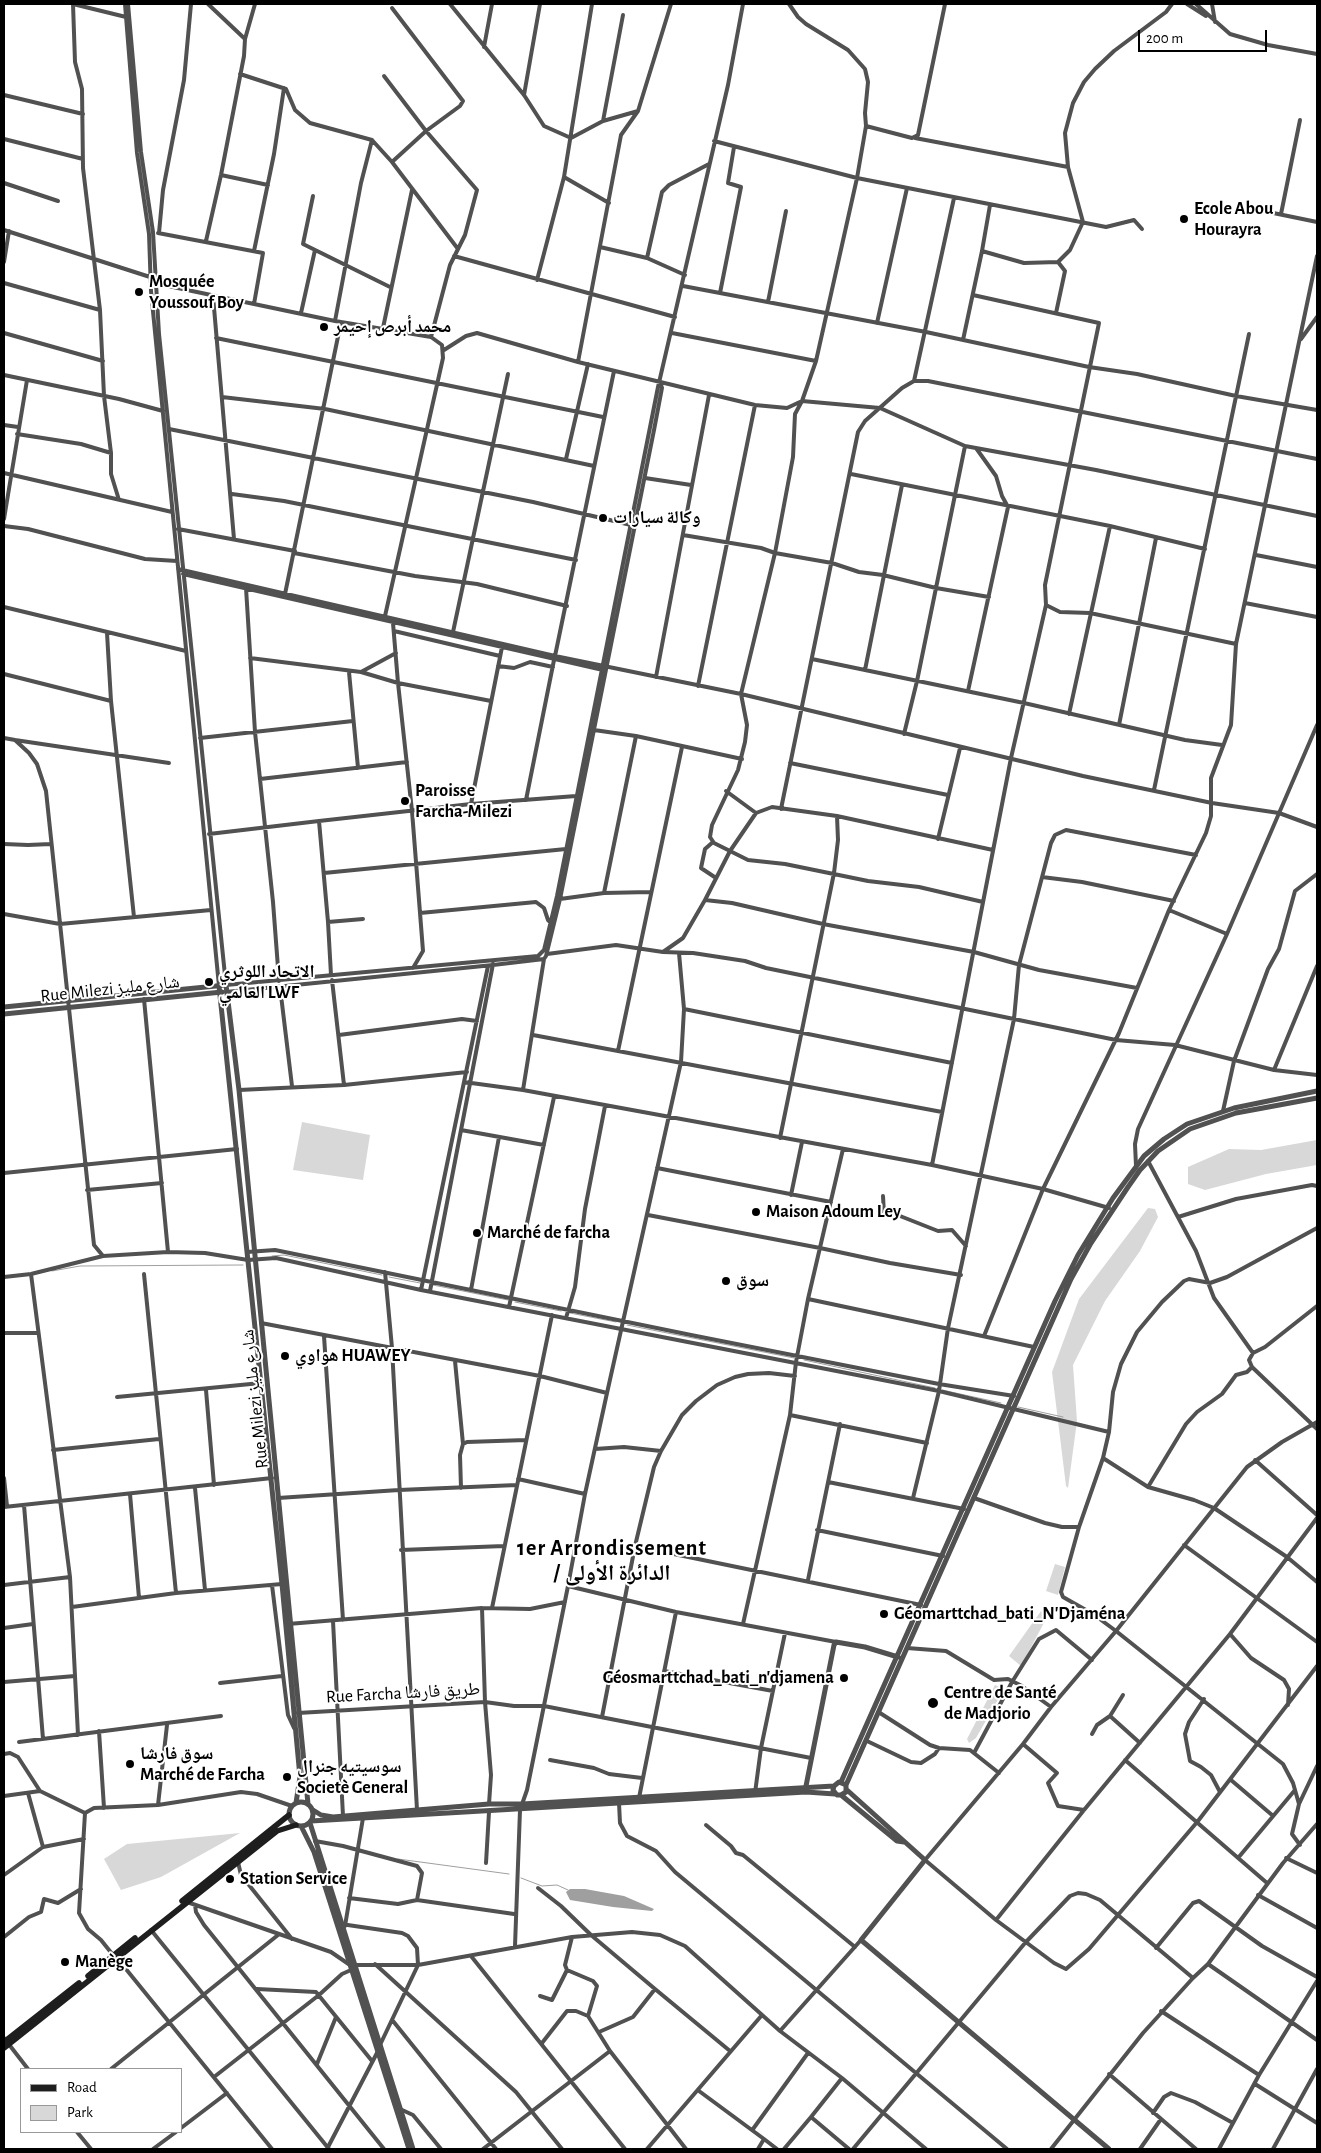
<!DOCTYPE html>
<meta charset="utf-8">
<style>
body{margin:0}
#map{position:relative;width:1321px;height:2153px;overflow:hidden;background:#fff;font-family:"Alegreya Sans",sans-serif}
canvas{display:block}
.frame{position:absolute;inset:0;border:5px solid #000;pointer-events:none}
.legend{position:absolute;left:20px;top:2068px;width:162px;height:65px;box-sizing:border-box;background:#fff;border:1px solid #999;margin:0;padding:6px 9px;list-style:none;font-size:15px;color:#000}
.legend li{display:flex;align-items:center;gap:10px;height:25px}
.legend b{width:25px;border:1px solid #999}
.scale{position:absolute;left:1138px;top:30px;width:129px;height:22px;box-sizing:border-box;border:2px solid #000;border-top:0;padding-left:6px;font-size:15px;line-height:18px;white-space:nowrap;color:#000;-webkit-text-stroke:4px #fff;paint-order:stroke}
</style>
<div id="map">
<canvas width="1321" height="2153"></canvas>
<div class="frame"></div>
<ul class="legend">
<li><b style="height:6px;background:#1e1e1e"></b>Road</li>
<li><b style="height:14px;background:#d8d8d8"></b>Park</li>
</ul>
<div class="scale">200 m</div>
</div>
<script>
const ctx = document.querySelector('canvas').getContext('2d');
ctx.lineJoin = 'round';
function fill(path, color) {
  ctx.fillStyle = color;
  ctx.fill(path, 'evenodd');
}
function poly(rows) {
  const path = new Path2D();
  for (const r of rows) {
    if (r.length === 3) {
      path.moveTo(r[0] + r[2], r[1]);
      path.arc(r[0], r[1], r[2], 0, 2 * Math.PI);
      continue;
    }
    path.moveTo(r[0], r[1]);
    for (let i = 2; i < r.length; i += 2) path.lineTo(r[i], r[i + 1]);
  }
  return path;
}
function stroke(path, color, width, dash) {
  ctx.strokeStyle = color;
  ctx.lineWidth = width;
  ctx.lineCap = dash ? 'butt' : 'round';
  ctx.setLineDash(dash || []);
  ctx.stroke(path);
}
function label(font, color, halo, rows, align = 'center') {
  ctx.font = font + ' "Alegreya Sans","Noto Naskh Arabic",sans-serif';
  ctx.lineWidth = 4;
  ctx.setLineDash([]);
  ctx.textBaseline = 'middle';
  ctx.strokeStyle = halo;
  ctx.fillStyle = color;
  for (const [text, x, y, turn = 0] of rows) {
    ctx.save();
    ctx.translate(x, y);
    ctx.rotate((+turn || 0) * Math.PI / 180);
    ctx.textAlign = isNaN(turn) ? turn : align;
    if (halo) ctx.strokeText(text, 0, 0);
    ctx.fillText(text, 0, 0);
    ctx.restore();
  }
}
fill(poly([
 [302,1122,370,1135,363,1180,293,1170],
 [1317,1140,1317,1165,1266,1174,1205,1190,1188,1184,1188,1167,1229,1149,1261,1150],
 [1148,1208,1155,1209,1158,1217,1140,1251,1105,1301,1073,1365,1077,1421,1068,1488,1066,1486,1052,1372,1079,1299],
 [1055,1564,1065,1567,1058,1595,1046,1591],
 [1041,1611,1046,1619,1021,1666,1009,1656],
 [995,1685,1004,1689,976,1738,969,1743,967,1739],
 [240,1833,161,1877,121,1890,104,1859,127,1844]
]), '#d8d8d8');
fill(poly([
 [570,1889,585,1889,624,1896,654,1909,652,1911,613,1907,570,1900,566,1892]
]), '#9f9f9f');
stroke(poly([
 [272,1256,284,1255,382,1275],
 [52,1271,80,1266,243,1265],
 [389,1277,420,1283],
 [433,1285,508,1300],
 [515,1302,561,1311],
 [570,1313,616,1322],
 [627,1325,794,1358],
 [804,1360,935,1388],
 [942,1390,1001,1403],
 [1018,1407,1063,1417],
 [398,1859,509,1874],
 [521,1878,542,1886,557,1885,568,1890]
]), '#9f9f9f', 1);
stroke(poly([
 [125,4,137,153,149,234,151,291,219,986],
 [128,4,141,152,153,232,159,334,226,985,538,956,544,950,557,896,658,387,728,85,743,4],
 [208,4,245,39],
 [450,4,524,95,544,126,571,138,603,121,638,111],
 [592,4,564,177,609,203],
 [789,4,798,17,806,24,848,50,865,69,868,82,865,113,866,126],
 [945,4,918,135,912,138,866,126,857,178,816,361,802,401,795,414,793,457,775,553,741,694,747,725,745,742,738,770,712,825,710,837,714,843,748,860,785,864,868,881,919,887,983,902],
 [1187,4,1206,16],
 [1196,4,1230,34,1268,45,1317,54],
 [1212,4,1215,22],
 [392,8,463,101,460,106,426,131,392,162],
 [484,47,492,4],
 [240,74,286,89,295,110,310,123,372,140,392,162,458,249],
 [4,95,83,114],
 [524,95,540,4],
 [603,121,623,15],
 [915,138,1068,167],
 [4,139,83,159],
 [714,141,857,178,1106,227,1134,220,1142,229],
 [221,175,268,185],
 [4,183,58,201],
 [313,196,303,244,390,287],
 [1249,208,1317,222],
 [1281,214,1300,120],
 [4,230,150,277],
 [158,233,263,253,254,304],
 [159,233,163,190,184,80,191,4],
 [206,241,221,175,244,56,245,39,255,4],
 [600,247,647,258,685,275],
 [254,251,274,154,284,88],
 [982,251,1024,263,1058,262],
 [454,256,675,317],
 [647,258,662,192,669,185,709,164],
 [4,262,9,231],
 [537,280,564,177],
 [4,283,100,310],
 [154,283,335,321,431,337,450,265,465,235,477,190,426,131,384,76],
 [683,286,926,332,1089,367,1137,374,1236,396,1317,410],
 [720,293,741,187,728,183,734,147],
 [213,296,234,539],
 [768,302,786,211],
 [301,313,315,250],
 [1056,313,1065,271,1058,262,1070,250,1083,222,1068,167,1065,133,1073,103,1084,82,1095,69,1114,51,1166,12,1172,4],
 [335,321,361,183,372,140],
 [877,323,907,188],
 [383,328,412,190],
 [4,333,103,361],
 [672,333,816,361],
 [216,338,603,417],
 [1301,339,1317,317],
 [963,340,982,251,990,205],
 [444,350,466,336,477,333,578,362,755,405,787,408,802,401,880,408,965,446,1096,470,1317,516],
 [578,362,621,135,638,111,671,4],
 [4,375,119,399,163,411],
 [914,381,954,198],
 [222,397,325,409,594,466],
 [4,425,18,427],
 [169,429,533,502,631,525],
 [17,434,81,444,111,453,104,396,100,310,83,168,82,89,75,62,73,4,126,17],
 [111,453,111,474,119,500],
 [566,459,588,364],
 [4,473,172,512],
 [851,474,1110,526,1205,549],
 [645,478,691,485],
 [232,494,284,501,576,560],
 [4,519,27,380],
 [4,526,28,529,145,559,177,561],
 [178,529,295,551],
 [683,535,761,548,775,553,832,563,859,572,883,575,936,588,989,597],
 [294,553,415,576,477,584,567,606],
 [1256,555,1317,567],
 [178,569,555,656,741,694,1083,776,1212,803,1279,813,1317,827],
 [183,574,603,670],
 [246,588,255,732,273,902,279,981],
 [285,594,341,322],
 [1245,603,1317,617],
 [1046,605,1060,612,1090,613,1236,644],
 [4,607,186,651],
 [385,616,443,358,442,345,431,337],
 [393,623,398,683,412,811,423,951,413,968],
 [394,631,500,656],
 [453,632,508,374],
 [107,633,111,701,134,917],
 [555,656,614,371],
 [250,658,361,672,398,683,491,701],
 [812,659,1024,703,1185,740,1222,745],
 [498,666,514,668,530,662,553,667],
 [865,670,902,485],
 [349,672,358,768],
 [361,672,396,653],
 [4,674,111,701],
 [656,677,709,395],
 [698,686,755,405],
 [968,691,1008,507,1002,496,996,476,976,448],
 [1069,714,1110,526],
 [1119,725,1156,538],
 [594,730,636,736,742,759],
 [904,734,917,681,965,446],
 [4,738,15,740,29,753,37,764,46,791,94,1245,103,1256,168,1252,205,1253,248,1260,276,1258,421,1290,939,1391,1109,1432],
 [200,738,353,721],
 [15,740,169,763],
 [790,763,948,795],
 [260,779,407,762],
 [1154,790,1249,334],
 [726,791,756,813,772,807,837,816,993,850],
 [526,800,554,660],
 [471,804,502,647],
 [781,809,858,432,865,421,902,388,914,381,928,381,1317,459],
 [209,834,319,821],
 [938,839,960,748],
 [713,842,705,849,701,868,716,878],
 [4,844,28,845,51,844],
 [324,873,566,849],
 [1042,877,1082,882,1174,901],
 [604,893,636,736],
 [560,899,604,893,650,892],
 [705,900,730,851,756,813],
 [1169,910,1227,934],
 [420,913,536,902,544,908,548,920,551,923],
 [4,914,60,924,211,910],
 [328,922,363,919],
 [663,952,693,953,745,961,766,968,1116,1040,1175,1045,1274,1070,1317,1075],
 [547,954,616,945,663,952,683,938,705,900,732,903,823,924,974,952,1039,970,1137,988],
 [331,975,328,922,319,821,471,804,576,796],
 [332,980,344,1085],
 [280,987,292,1086],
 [226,992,493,965,544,959,546,956,560,899,654,430,662,388,660,382],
 [144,999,168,1252],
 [684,1009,952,1063],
 [339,1035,462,1019,477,1021],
 [533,1035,942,1112],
 [618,1051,682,747],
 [1274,1070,1317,966],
 [464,1082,523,1090,932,1165,1043,1189,1109,1208],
 [239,1090,344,1085,467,1072],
 [523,1090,544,959],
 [1223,1111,1234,1061,1268,969,1279,949,1295,891,1317,874],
 [461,1130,544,1145],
 [780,1138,834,873,838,840,837,816],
 [843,1149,808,1299,1034,1347],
 [1148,1161,1196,1251,1214,1298,1253,1353,1249,1360,1252,1367,1317,1429],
 [932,1165,1011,758,1046,605,1045,585,1099,323,973,295],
 [1136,1166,1135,1144,1138,1129,1227,934,1317,725],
 [657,1168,831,1202],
 [4,1173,237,1149],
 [87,1190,162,1183],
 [791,1195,802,1142],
 [883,1196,884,1214,895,1214,938,1231,952,1230,966,1246],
 [648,1215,820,1248,890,1263,961,1275],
 [1178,1217,1236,1199,1312,1185,1317,1186],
 [247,1252,275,1250,691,1335,939,1384,1014,1396],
 [385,1272,392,1348,417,1810],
 [31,1274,70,1577,78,1735],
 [144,1274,176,1593],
 [4,1277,31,1274,103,1256],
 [421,1290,488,966],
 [471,1290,499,1137],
 [430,1291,493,964],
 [509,1307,554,1097],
 [566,1318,575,1287,585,1209,605,1106],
 [261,1323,540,1376,607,1393,585,1494,568,1586],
 [4,1333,38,1333],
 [324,1336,343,1620],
 [984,1336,1043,1189,1119,1033,1169,910,1206,833,1211,816,1211,778,1231,725,1236,644,1317,256],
 [1253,1353,1265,1347,1317,1306],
 [455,1361,463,1444,460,1455,461,1488],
 [206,1390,214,1485],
 [607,1393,681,1062,684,1009,679,953],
 [117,1397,261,1383],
 [790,1415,927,1443],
 [1317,1422,1282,1442,1247,1467,1116,1631,1051,1707,1023,1744,925,1860,996,1920,1054,1963,1066,1969,1089,1949,1198,1821,1317,1666],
 [463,1444,467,1442,526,1440],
 [595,1449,624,1447,661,1451],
 [53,1450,159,1439],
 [1103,1458,1148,1487,1194,1500,1214,1508,1287,1557,1317,1582],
 [1255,1460,1317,1515],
 [4,1478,7,1506],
 [518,1479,585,1494],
 [828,1482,964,1509],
 [1148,1487,1186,1424,1197,1412,1222,1394,1236,1375,1247,1372,1252,1367],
 [195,1488,205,1590],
 [130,1494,139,1598],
 [278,1498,399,1490,517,1485],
 [913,1498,939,1391,948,1328,1014,1019,1019,965,1051,843,1055,835,1066,830,1196,855],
 [974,1498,1045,1523,1062,1527,1079,1527],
 [24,1505,43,1739],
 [4,1507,272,1478],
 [817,1530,943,1556],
 [1184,1545,1317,1642],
 [635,1546,654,1467,661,1451,682,1415,696,1401,717,1385,735,1377,748,1374,769,1373,795,1376],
 [401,1550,504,1546],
 [808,1580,840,1424],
 [4,1585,70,1577],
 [272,1585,288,1715,294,1728],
 [72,1607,176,1593,282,1584],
 [482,1608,485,1702,491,1775,489,1804],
 [492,1608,552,1315],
 [333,1621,343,1816],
 [288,1624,482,1608,530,1609,565,1602],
 [743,1624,790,1415,796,1362,808,1299],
 [4,1628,33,1624],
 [1230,1634,1251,1658,1284,1680,1289,1689,1288,1705],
 [907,1648,946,1651,994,1680,1008,1679,1022,1686,1051,1707],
 [664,1671,773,1691],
 [4,1682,75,1676],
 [220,1683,282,1676],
 [1123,1695,1110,1716,1140,1743],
 [1204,1699,1189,1722,1185,1734,1190,1761,1201,1767,1211,1775,1220,1792],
 [298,1713,485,1702,514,1706,544,1706,811,1758],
 [880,1713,930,1745,939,1748,970,1750,999,1773],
 [602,1717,635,1546,921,1605],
 [99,1731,104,1808],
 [1092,1734,1097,1725,1110,1716],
 [867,1741,911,1762,921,1763,935,1754,939,1748],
 [19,1742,221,1716],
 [1023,1744,1057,1773,1048,1783,1058,1806,1084,1810],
 [974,1753,1012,1682,1039,1639,1056,1630,1092,1660],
 [4,1754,10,1753,18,1757,40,1791,85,1813,94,1808,158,1805,241,1792,257,1794,292,1806],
 [550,1760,594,1768,609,1774,642,1778],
 [1125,1760,1267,1883],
 [1231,1780,1272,1815],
 [28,1793,43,1847],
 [755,1793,761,1748,785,1633],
 [4,1796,40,1791],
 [639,1798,676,1612],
 [619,1803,620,1823,627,1836,656,1851,675,1872,1007,2149],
 [1299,1804,1317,1766],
 [158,1805,167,1725],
 [85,1813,79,1913,88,1929,101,1940,113,1955],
 [706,1825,731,1846,736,1853,743,1855,855,1947],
 [315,1841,343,1846,417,1866,422,1873,417,1900],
 [1300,1845,1292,1834,1299,1804,1293,1783,1283,1764,1116,1631,1093,1614,1063,1597,1061,1592,1079,1527,1103,1458,1109,1432,1113,1392,1121,1364,1137,1332,1162,1302,1184,1281,1189,1279,1210,1283,1227,1277,1317,1228],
 [1238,1858,1295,1790],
 [1286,1858,1317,1873],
 [238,1862,241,1875,292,1939],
 [486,1863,489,1812],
 [4,1875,43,1847,84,1839],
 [538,1888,561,1906,591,1935,655,1989,730,2051],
 [1258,1895,1317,1928],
 [349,1898,398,1904,417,1900,514,1914],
 [187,1902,331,1952,350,1965,418,1965,572,1937,632,1932,660,1935,685,1946,780,2031,842,2078,926,2149],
 [195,1905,196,1912,204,1925,384,2149],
 [996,1920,1084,1810,1230,1634,1317,1518],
 [341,1924,402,1933,408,1936,417,1948,418,1965,380,2045],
 [345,1926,363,1818],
 [151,1930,329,2149],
 [4,1937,29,1917,41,1912,44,1899,58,1903,81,1889],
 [572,1937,565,1965,567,1970,593,1981,597,1986,588,2016,610,2051,686,2149],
 [515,1946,520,1810,527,1790,568,1586,676,1612,836,1642],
 [1156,1948,1193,1903,1199,1901,1262,1946,1317,1977],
 [471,1956,625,2149],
 [117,1958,272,2149],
 [375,1964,516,2092,562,2149],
 [1208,1964,1317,2040],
 [257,1989,316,1992,372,2061],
 [540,1996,552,2000,567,1970],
 [1161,2011,1259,2075],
 [393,2021,496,2149],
 [780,2031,861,1940],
 [599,2032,633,2017,655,1989],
 [4,2038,28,2069],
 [542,2043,567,2011,576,2011,588,2016],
 [317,2064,336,2017],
 [111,2069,278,1935],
 [1109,2074,1196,2149],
 [214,2077,319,1995,342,1974,351,1970],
 [842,2078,811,2117,849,2149],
 [1255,2084,1317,2123],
 [699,2091,764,2139,758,2149],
 [400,2109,413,2115,441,2149],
 [1153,2113,1164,2097,1171,2093,1195,2102,1233,2123],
 [181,2128,227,2093],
 [753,2129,808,2053],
 [77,2132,91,2149],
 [764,2139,777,2149],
 [153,2149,176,2132],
 [327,2149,378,2051],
 [483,2149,610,2051],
 [647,2149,762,2015],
 [784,2149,811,2117],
 [853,2149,1025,1943,1070,1896,1078,1893,1086,1894,1100,1900,1193,1978],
 [1051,2149,1143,2033,1193,1978,1208,1964,1283,1863,1317,1824],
 [1140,2149,1161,2119],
 [1219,2149,1259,2075,1317,1981],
 [1273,2149,1317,2069]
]), '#515151', 4);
stroke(poly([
 [219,986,282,1584,300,1777,296,1803],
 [4,1007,226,985,239,1090,308,1804],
 [4,1014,222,992],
 [841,1782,1055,1301,1078,1255,1113,1198,1144,1156,1164,1139,1187,1124,1234,1108,1317,1091],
 [846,1785,1071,1279,1091,1243,1128,1187,1140,1170,1158,1151,1190,1129,1236,1113,1317,1098],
 [806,1786,834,1645,836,1642,865,1647,898,1657],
 [847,1790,925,1860,861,1940,1109,2149],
 [841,1795,897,1841,904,1842],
 [301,1814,12],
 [313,1810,321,1815,333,1817,489,1804,522,1804,834,1786,839,1782,846,1785,846,1792,841,1795,837,1795,833,1790,834,1786],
 [311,1821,806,1792,835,1794],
 [310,1823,413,2149],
 [301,1826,314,1852,409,2149]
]), '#515151', 5);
stroke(poly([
 [182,1901,289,1815],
 [88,1976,135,1938],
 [4,2042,79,1983],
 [4,2048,277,1831,296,1825]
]), '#1e1e1e', 5.5);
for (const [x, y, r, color] of [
 [1184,219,5,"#000"],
 [139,292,5,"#000"],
 [324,327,5,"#000"],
 [603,518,5,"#000"],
 [405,801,5,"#000"],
 [209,982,5,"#000"],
 [756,1212,5,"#000"],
 [477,1233,5,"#000"],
 [726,1281,5,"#000"],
 [285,1356,5,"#000"],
 [884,1614,5,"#000"],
 [844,1678,5,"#000"],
 [933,1703,6,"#000"],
 [130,1764,5,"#000"],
 [287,1777,5,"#000"],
 [230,1879,5,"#000"],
 [65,1962,5,"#000"]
]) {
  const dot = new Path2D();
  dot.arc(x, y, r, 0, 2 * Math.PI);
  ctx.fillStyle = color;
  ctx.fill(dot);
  stroke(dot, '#fff', 2);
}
label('bold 18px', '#000', '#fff', [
 ["Ecole Abou",1194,209],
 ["Hourayra",1194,230],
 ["Mosquée",149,282],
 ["Youssouf Boy",149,303],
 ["محمد أبرص إحيمر",334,327],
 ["وكالة سيارات",613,518],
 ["Paroisse",415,791],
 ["Farcha-Milezi",415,812],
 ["الاتحاد اللوثري",219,972],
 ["العالمي LWF",219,993],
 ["Maison Adoum Ley",766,1212],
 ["Marché de farcha",487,1233],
 ["سوق",736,1281],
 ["هواوي HUAWEY",295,1356],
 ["Géomarttchad_bati_N'Djaména",894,1614],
 ["Géosmarttchad_bati_n'djamena",834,1678,"right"],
 ["Centre de Santé",944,1693],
 ["de Madjorio",944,1714],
 ["سوق فارشا",140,1754],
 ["Marché de Farcha",140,1775],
 ["سوسيتيه جنرال",297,1767],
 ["Societè General",297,1788],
 ["Station Service",240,1879],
 ["Manège",75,1962]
], 'left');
label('18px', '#000', '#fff', [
 ["Rue Milezi شارع مليز",110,989,-6],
 ["Rue Milezi شارع مليز",255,1399,-96],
 ["Rue Farcha طريق فارشا",403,1693,-3]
]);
ctx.letterSpacing = '1px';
label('bold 22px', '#000', '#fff', [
 ["1er Arrondissement",612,1548],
 ["/ الدائرة الأولى",612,1573]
]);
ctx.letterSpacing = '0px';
</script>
